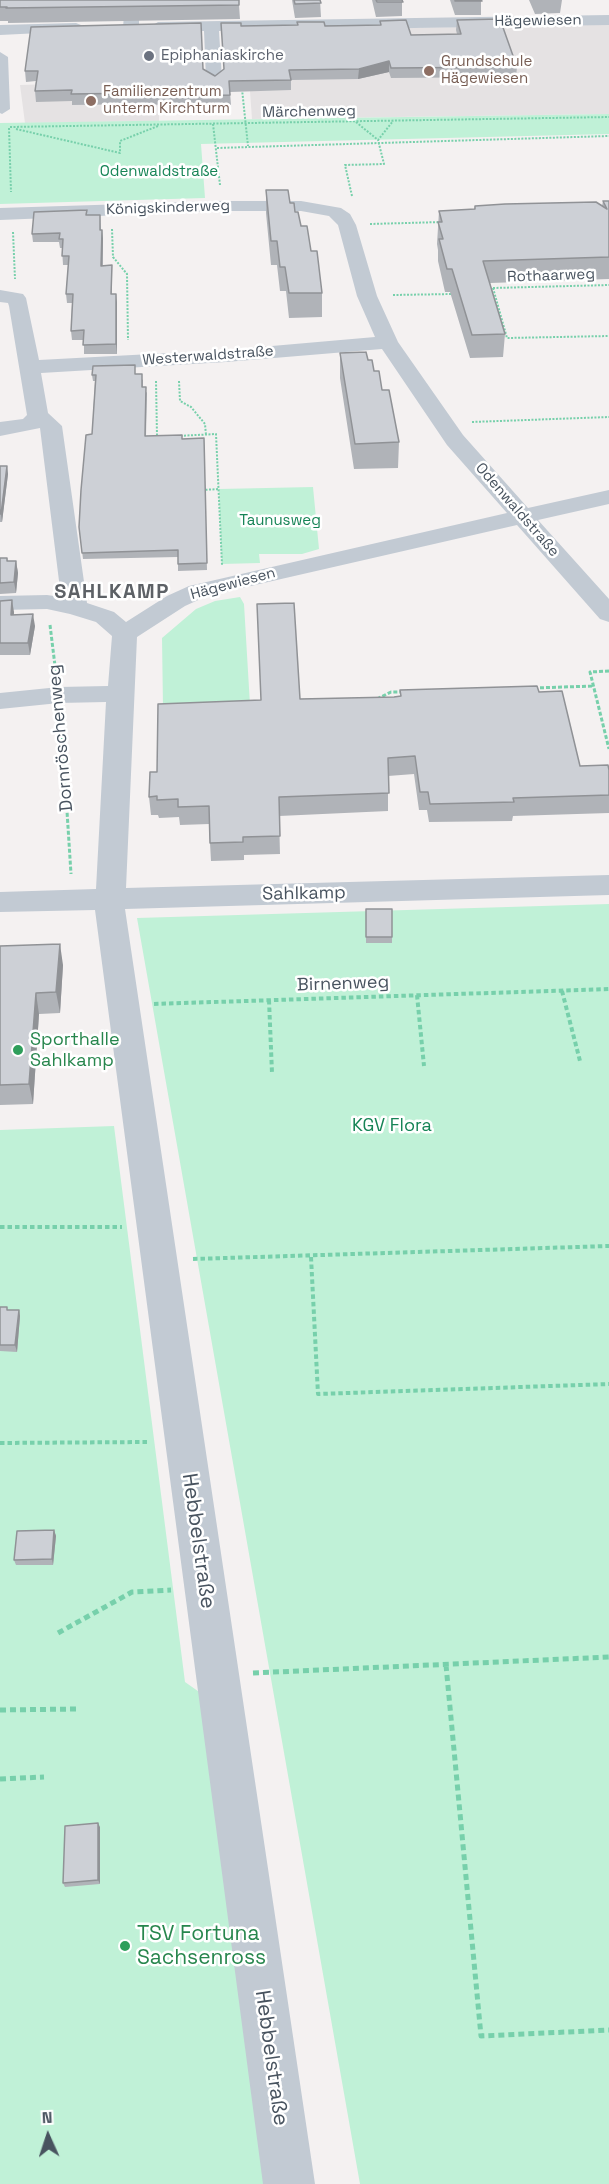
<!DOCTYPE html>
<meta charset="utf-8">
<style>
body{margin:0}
#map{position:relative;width:609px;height:2184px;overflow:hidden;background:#f4f1f1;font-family:"Space Grotesk",sans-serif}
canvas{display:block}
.north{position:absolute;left:18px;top:2106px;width:60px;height:60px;-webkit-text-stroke:4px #fff;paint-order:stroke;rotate:357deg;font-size:16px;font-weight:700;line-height:24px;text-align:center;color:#48535f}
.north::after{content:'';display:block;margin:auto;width:21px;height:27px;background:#48535f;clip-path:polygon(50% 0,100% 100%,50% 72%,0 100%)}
</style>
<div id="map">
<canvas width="609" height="2184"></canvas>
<div class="north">N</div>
</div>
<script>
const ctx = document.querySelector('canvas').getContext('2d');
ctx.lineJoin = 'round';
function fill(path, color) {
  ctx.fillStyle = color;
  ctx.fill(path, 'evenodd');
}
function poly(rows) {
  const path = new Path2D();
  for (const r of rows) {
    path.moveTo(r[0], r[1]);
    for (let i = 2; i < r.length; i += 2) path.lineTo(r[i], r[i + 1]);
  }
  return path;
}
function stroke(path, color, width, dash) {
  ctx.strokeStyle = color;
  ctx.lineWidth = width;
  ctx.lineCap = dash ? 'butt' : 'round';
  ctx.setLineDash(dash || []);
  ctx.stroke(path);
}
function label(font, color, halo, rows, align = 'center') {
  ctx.font = font + ' "Space Grotesk",sans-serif';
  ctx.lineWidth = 5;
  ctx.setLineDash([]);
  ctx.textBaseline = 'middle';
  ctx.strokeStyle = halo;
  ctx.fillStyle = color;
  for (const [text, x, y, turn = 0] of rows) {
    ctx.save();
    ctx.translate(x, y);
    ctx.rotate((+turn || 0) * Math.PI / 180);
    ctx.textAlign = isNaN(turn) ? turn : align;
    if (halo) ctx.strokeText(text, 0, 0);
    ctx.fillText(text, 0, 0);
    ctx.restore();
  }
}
fill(poly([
 [609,24,609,114,252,119,247,50,309,30],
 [54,84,160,86,159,121,25,123,20,85]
]), '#e5e2e3');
fill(poly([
 [609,114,609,134,201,144,205,198,0,204,0,123],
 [313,487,319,549,302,554,259,554,260,563,222,564,219,489],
 [240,597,244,604,250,705,163,708,162,638,196,609,215,601],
 [609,904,609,2184,360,2184,137,918],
 [114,1126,185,1682,222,1708,277,2184,0,2184,0,1130]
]), '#c0f1d7');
stroke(poly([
 [242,89,248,146],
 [356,122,378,140,393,121],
 [213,124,220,185],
 [10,127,609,117],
 [9,128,11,192],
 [16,129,120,153,120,141,158,126],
 [217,148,609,136],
 [352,196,345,165,384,164,378,140],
 [370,224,443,222],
 [112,229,113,257,127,274,128,340],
 [13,232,15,279],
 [493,288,507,338,609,336],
 [493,288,609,285],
 [393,295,453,294],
 [156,381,157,436,160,436],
 [179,381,180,401,191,407,205,424,206,435],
 [472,422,609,417],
 [177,436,216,434,222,565],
 [202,490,219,489]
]), '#77d0ab', 2, [2, 1.5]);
stroke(poly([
 [50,625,56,674],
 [609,671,590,672,609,749],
 [534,688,594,686],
 [377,699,391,692,404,692],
 [61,717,71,874]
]), '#77d0ab', 3, [4, 2]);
stroke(poly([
 [562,991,580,1061],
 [417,995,424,1066],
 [269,1000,272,1073],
 [154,1004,609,989],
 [0,1227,122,1227],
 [311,1257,318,1394,609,1384],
 [193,1259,609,1246],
 [0,1443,149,1442]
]), '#77d0ab', 4, [4.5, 3]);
stroke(poly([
 [58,1633,132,1592,171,1590],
 [446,1665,481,2036,609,2030],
 [253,1673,609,1657],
 [0,1710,77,1709],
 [0,1779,44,1777]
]), '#77d0ab', 5, [6, 4]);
fill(poly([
 [125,0,139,0,139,28,136,31,131,33,123,28,125,0],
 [609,15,609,25,219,31,222,79,214,84,206,79,204,31,158,32,150,27,158,22,609,15],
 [76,23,81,25,84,28,81,31,0,35,0,25,76,23],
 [0,52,8,57,10,109,2,114,0,113,0,52],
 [221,201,301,201,341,208,350,214,356,225,377,296,398,342,463,435,528,508,609,490,609,504,538,520,609,599,609,622,600,619,517,525,207,596,185,606,137,637,126,888,609,875,609,895,125,909,315,2184,263,2184,95,910,0,912,0,892,96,889,106,702,59,703,0,709,0,693,59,687,108,686,112,636,96,622,70,614,47,609,0,610,0,596,47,595,61,597,40,428,0,436,0,422,23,419,27,415,9,306,8,303,0,302,0,290,23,294,26,298,39,360,226,350,375,337,357,296,338,225,329,216,301,211,221,211,0,220,0,208,221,201],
 [382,349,447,445,507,513,189,586,167,596,126,622,114,612,87,603,62,426,48,413,41,373,226,362,382,349]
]), '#c2cad3');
fill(poly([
 [0,0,239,5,240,19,8,23,8,21,0,21],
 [292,0,320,0,321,17,295,18],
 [372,0,402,0,402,16,376,17],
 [450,0,481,0,481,15,455,15],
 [529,0,562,0,560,13,535,14],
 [457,20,517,67,516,77,391,78,389,72,358,79,291,80,291,90,230,92,231,105,180,106,144,104,72,105,72,101,36,102,35,91,36,81,26,82,25,71,203,69,215,76,224,69,241,26,380,25,380,21,411,35,457,34,456,30],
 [266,190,290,203,295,212,311,251,322,293,322,317,289,318,286,291,280,291,277,265,271,265,266,213],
 [603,201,609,201,609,279,490,283,505,334,503,357,470,358,450,292,445,292,438,261,438,250,437,244,439,211,474,209,475,206,602,206],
 [87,210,87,215,100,215,101,230,102,230,103,239,103,266,112,265,112,294,117,303,117,354,84,354,84,340,72,340,71,331,72,303,67,303,66,294,68,265,63,265,62,248,60,248,59,242,33,242,32,234],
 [340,353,368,360,374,371,399,442,398,468,354,469,340,378],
 [135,374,143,380,143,387,147,393,146,436,182,439,204,438,207,570,178,571,178,557,83,559,79,527,92,434,95,381,93,381,92,375],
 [0,466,7,466,8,474,2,522,0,522],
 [0,558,7,558,8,561,16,561,18,573,16,593,0,594],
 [0,601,14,612,14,615,35,626,30,655,0,655],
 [400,690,539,692,580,766,609,770,609,813,513,816,512,821,429,822,427,810,419,810,414,774,388,776,388,811,279,816,280,854,244,855,244,860,211,861,209,824,180,825,179,817,159,818,158,815,151,815,149,797,157,772,300,699,394,697,400,696],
 [366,916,392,937,392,943,366,943],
 [0,946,63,965,60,1013,39,1014,33,1104,0,1105],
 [0,1307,8,1310,19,1310,20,1316,17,1352,0,1351],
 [54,1530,56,1536,53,1565,16,1565,14,1560],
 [100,1827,100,1884,65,1887,63,1883]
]), '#b0b3b8');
fill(poly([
 [389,61,389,72,358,79,359,69],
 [102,230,103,239,102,275,101,266],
 [116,294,117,303,117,354,116,344],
 [7,466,8,474,2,522,1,514],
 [16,561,18,573,16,593,14,582],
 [12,600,14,612,13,627,11,615],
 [33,614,35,626,30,655,28,643],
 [60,944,63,965,60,1013,56,992],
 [36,993,39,1014,33,1104,29,1084],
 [19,1310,20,1316,17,1352,15,1345],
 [54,1530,56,1536,53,1565,52,1559],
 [98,1823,100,1827,100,1884,98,1880]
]), '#909296');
const building = poly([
 [0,0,239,0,239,5,6,8,7,7,0,7,0,0],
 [294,0,320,0,321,3,295,4,294,0],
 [376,0,402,0,403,2,377,2,376,0],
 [455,0,481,0,482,1,455,1,455,0],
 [500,19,517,67,391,68,389,61,359,69,289,70,291,80,229,81,230,95,179,96,144,93,71,94,72,90,35,91,38,71,25,71,31,27,201,23,203,69,215,76,224,69,221,23,241,23,241,26,298,25,297,22,324,22,325,26,381,25,380,21,406,20,411,35,461,34,457,20,500,19],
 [266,190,288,190,290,203,294,203,295,212,298,212,301,226,307,226,311,251,317,251,322,293,289,293,285,267,280,267,277,241,271,241,266,190],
 [603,201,609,201,609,257,483,261,505,334,472,335,452,269,447,269,439,239,443,239,438,222,442,222,439,211,475,209,475,206,505,204,596,202,607,209,603,201],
 [87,210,86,215,100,215,100,230,102,230,101,266,112,265,111,294,116,294,116,344,83,345,84,330,71,331,73,294,66,294,69,256,62,256,63,239,59,239,60,233,32,234,34,212,87,210],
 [366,352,368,360,372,360,374,371,379,371,382,390,389,390,399,442,355,444,340,353,366,352],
 [135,365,135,374,142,374,142,387,146,387,145,436,182,435,182,439,204,438,207,563,178,564,178,550,82,553,79,527,81,490,86,435,92,434,96,375,92,375,93,366,135,365],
 [0,466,7,466,1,514,0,514,0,466],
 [0,558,7,558,7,561,16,561,14,582,0,583,0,558],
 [12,600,11,615,33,614,28,643,0,643,0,601,12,600],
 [294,603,300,699,394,697,401,696,400,690,537,686,539,692,562,691,580,766,608,765,609,770,609,795,513,798,514,802,430,804,428,792,420,792,415,756,388,758,389,793,279,797,280,836,243,837,243,842,210,843,209,806,178,807,178,799,157,800,157,796,149,797,150,772,157,772,158,704,261,700,257,604,294,603],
 [366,909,392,909,392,937,366,937,366,909],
 [60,944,56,992,36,993,29,1084,0,1085,0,946,60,944],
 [0,1307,7,1307,7,1310,19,1310,15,1345,0,1345,0,1307],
 [54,1530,52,1559,14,1560,17,1531,54,1530],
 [98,1823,98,1880,63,1883,65,1826,98,1823]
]);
fill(building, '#cdd0d6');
stroke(building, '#909296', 1.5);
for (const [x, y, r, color] of [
 [149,56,6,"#6b7280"],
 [429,71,6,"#8d6e63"],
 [91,101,6,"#8d6e63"],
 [18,1050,6,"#2e9e5b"],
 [125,1946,6,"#2e9e5b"]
]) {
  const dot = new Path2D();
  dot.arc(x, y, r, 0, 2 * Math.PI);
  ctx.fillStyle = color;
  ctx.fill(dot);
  stroke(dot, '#fff', 2);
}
label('15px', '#48535f', '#fff', [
 ["Hägewiesen",538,21,-1],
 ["Märchenweg",309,112,-1],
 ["Königskinderweg",168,208,-2],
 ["Rothaarweg",551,276,-2],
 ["Westerwaldstraße",208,356,-4],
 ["Odenwaldstraße",517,510,49],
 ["Hägewiesen",233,584,-15]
]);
label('15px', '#5b616d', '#fff', [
 ["Epiphaniaskirche",161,56]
], 'left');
label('15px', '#785e54', '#fff', [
 ["Grundschule",441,62],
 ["Hägewiesen",441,79],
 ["Familienzentrum",103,92],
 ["unterm Kirchturm",103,109]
], 'left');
label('15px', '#168456', '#fff', [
 ["Odenwaldstraße",159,172],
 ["Taunusweg",280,521]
]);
label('18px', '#48535f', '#fff', [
 ["Dornröschenweg",61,738,-95],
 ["Sahlkamp",304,894,-1],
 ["Birnenweg",343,984,-2]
]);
label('18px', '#27864d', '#fff', [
 ["Sporthalle",30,1040],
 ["Sahlkamp",30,1061]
], 'left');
label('18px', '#168456', '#fff', [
 ["KGV Flora",392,1126]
]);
ctx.letterSpacing = '1.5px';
label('bold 20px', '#5d6166', '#fff', [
 ["SAHLKAMP",112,593]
]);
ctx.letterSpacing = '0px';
label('21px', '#48535f', '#fff', [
 ["Hebbelstraße",198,1541,82],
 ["Hebbelstraße",271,2058,82]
]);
label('21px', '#27864d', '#fff', [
 ["TSV Fortuna",137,1934],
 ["Sachsenross",137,1958]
], 'left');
</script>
